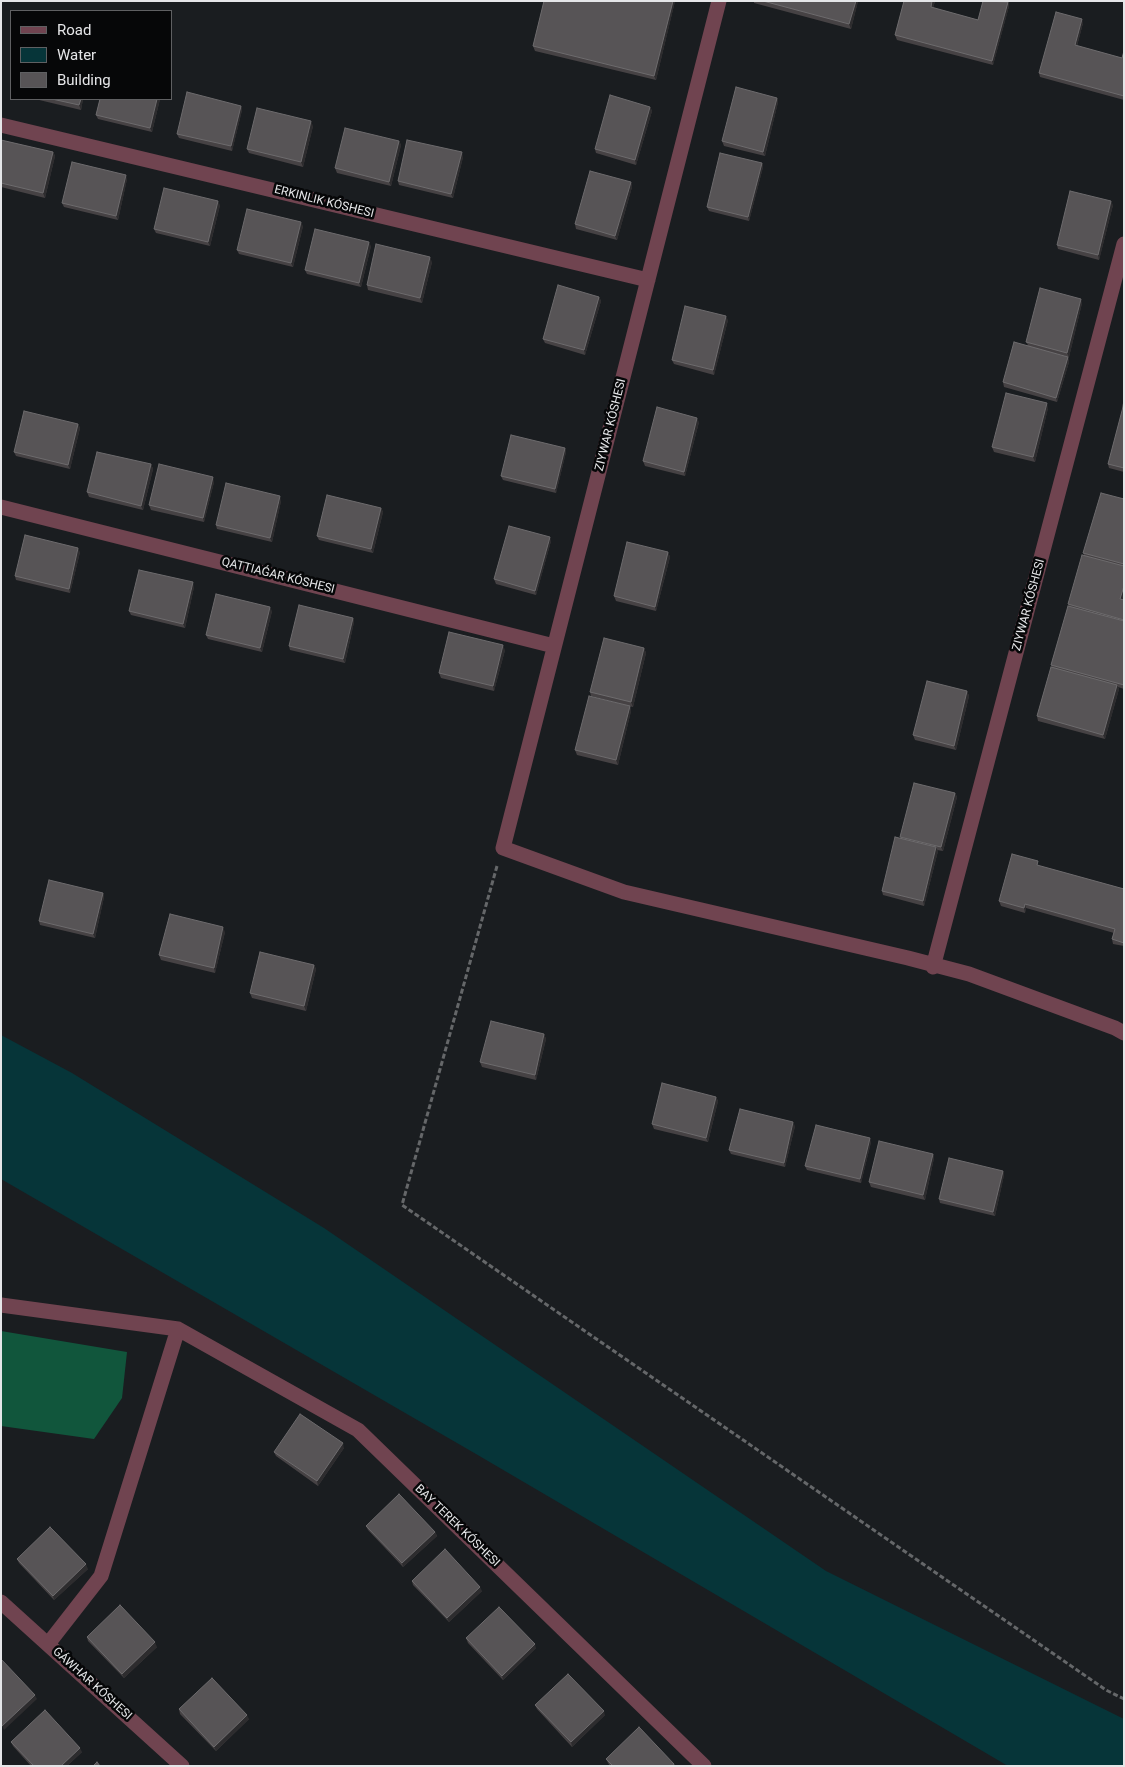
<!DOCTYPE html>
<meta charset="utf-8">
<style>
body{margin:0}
#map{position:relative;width:1125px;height:1767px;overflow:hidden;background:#1a1d20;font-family:Roboto,sans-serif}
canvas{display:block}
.frame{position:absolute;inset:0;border:2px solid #e5e6e8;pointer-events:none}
.legend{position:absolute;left:10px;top:10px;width:162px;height:90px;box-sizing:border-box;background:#060708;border:1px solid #5f6062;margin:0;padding:6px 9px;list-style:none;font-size:15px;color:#e5e6e8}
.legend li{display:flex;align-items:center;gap:10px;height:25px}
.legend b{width:25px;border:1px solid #5f6062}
</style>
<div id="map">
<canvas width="1125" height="1767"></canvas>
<div class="frame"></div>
<ul class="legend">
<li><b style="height:6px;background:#704450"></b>Road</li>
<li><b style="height:14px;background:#063539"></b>Water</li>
<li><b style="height:14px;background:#575456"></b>Building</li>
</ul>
</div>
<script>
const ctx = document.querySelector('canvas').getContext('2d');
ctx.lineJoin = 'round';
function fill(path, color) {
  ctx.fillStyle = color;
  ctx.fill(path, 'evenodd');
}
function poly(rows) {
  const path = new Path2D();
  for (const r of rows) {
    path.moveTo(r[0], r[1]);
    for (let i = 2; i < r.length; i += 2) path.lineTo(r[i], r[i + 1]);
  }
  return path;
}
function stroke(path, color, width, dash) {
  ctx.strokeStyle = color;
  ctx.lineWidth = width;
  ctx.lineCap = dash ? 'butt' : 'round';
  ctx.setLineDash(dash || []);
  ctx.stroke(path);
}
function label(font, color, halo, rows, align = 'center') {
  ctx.font = font + ' Roboto,sans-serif';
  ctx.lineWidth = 5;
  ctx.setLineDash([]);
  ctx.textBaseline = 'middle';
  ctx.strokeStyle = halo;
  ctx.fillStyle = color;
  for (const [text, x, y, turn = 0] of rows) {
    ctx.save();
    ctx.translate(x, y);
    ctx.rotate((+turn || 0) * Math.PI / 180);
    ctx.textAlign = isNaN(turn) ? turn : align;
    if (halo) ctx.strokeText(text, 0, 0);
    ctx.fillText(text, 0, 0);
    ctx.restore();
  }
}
fill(poly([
 [1,1331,127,1352,122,1398,94,1439,1,1426]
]), '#11563c');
fill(poly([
 [1,1035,72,1073,324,1228,826,1571,1124,1719,1124,1766,1008,1766,476,1454,1,1179]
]), '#063539');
stroke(poly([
 [497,866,402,1205,1106,1690,1124,1699]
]), '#656769', 3, [5, 2.5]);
stroke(poly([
 [719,1,503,848,624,892,908,958,969,974,1115,1028,1124,1033],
 [1,125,648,280],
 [1,507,554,646],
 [933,967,1124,244],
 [1,1305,178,1329,358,1430,704,1766],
 [1,1602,182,1766],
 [48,1644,101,1576,178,1329]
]), '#704450', 15);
fill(poly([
 [544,1,675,1,656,80,535,51,533,46],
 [754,1,858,1,851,29,754,3],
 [904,1,935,1,933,8,978,20,1008,2,1009,6,993,65,897,40,895,35],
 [1083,23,1077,46,1122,58,1124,51,1124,100,1040,77,1039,73],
 [777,98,778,102,765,156,724,146,722,141],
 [35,99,83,99,81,110],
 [100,99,160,99,152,132,98,119,96,115],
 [241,106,242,110,232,151,179,138,177,134],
 [650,107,652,111,636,165,596,153,595,149],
 [313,126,303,167,249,153,247,149],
 [1,140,53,152,55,156,45,198,1,187],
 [399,141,401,145,391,186,337,173,335,168],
 [463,157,453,198,399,185,398,181],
 [762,163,763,167,749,221,709,211,707,207],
 [127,179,118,220,64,207,62,203],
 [631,182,632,187,617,240,576,229,575,224],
 [220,205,210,246,156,233,154,229],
 [1113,205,1099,260,1058,249,1057,245],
 [303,226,293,267,239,254,237,250],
 [371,246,361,287,307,274,305,270],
 [432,262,422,303,368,290,367,285],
 [599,297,601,301,585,355,545,343,543,339],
 [1082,303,1069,357,1054,353,1068,357,1069,362,1057,402,1004,387,1003,382,1028,345,1026,342],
 [728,320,714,375,674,364,672,360],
 [1124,400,1124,472,1109,468,1108,464,1123,408,1122,406],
 [1048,408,1035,462,994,452,992,447],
 [699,422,685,476,645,466,643,461],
 [78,424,80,428,70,469,16,456,14,452],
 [565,448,566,452,556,493,503,480,501,476],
 [151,464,153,469,143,510,89,497,87,492],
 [214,482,204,522,151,510,149,505],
 [1124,499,1124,596,1123,600,1124,600,1124,689,1118,687,1119,689,1105,739,1038,721,1037,716,1052,667,1051,665,1069,606,1068,604,1084,555,1083,553],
 [281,501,272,542,217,529,216,525],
 [381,508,383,512,373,553,319,540,317,536],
 [551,541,536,595,496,584,494,579],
 [80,552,70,593,16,580,15,576],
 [668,552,670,557,656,611,616,601,614,596],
 [194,587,185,628,131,615,129,611],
 [272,611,262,652,208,639,206,635],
 [353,618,354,622,345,663,290,650,289,646],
 [644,648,646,653,633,707,591,696,590,692],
 [505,650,494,691,441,678,439,673],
 [967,691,969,696,956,750,915,740,913,735],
 [630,706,631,711,618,765,577,755,575,750],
 [955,793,957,797,943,851,937,850,938,851,924,906,883,895,882,891,901,838,900,837],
 [1040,866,1124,889,1124,946,1113,944,1112,939,1114,933,1026,908,1025,913,1001,906,999,901],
 [103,893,104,897,95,938,40,925,39,921],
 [225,932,215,973,161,960,159,955],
 [314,965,316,969,306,1011,252,998,250,993],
 [544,1034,546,1039,536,1080,482,1067,480,1062],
 [716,1097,718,1101,708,1142,654,1129,652,1124],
 [795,1126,785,1167,731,1154,729,1150],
 [871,1142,861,1183,807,1170,805,1166],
 [933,1154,934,1158,925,1200,871,1187,869,1182],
 [1003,1171,1004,1175,995,1216,940,1203,939,1199],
 [344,1448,318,1486,276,1456,274,1452],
 [366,1526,435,1532,437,1536,403,1567,368,1530],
 [17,1559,88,1569,54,1600,19,1563],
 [412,1581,482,1591,449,1622,413,1585],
 [87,1637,157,1647,124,1678,88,1641],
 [466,1638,536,1648,503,1680,468,1643],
 [535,1705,605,1715,572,1747,537,1709],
 [179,1709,249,1719,216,1751,180,1714],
 [11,1742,82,1752,67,1766,31,1766,13,1746],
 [606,1759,674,1764,675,1766,610,1766,608,1763]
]), '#464244');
fill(poly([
 [673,1,675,1,656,80,654,76],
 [856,1,858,1,851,29,849,24],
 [932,1,935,1,932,11,931,7],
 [1008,2,1009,6,993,65,992,61],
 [1082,19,1083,23,1076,49,1075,45],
 [777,98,778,102,765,156,763,152],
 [81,99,83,99,81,110,79,105],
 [157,99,160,99,152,132,150,128],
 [241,106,242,110,232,151,231,146],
 [650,107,652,111,636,165,635,160],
 [311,121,313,126,303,167,301,162],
 [399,141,401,145,391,186,389,182],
 [53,152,55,156,45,198,43,193],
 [462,152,463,157,453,198,451,194],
 [762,163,763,167,749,221,748,217],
 [126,175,127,179,118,220,116,216],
 [631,182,632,187,617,240,615,236],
 [218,201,220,205,210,246,208,242],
 [1111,201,1113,205,1099,260,1098,255],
 [301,222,303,226,293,267,291,263],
 [369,242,371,246,361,287,359,283],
 [430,257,432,262,422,303,420,298],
 [599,297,601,301,585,355,584,350],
 [1081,299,1082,303,1069,357,1067,353],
 [726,316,728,320,714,375,713,370],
 [1068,357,1069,362,1057,402,1056,398],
 [1047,403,1048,408,1035,462,1033,457],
 [697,418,699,422,685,476,684,472],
 [78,424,80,428,70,469,68,465],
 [565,448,566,452,556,493,555,489],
 [151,464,153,469,143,510,141,506],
 [213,477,214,482,204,522,203,518],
 [280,496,281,501,272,542,270,538],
 [381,508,383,512,373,553,371,549],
 [550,537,551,541,536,595,535,591],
 [78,548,80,552,70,593,69,589],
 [668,552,670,557,656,611,655,607],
 [193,582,194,587,185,628,183,624],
 [1124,586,1124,596,1122,604,1120,599],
 [270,607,272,611,262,652,260,648],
 [353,618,354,622,345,663,343,659],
 [503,645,505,650,494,691,493,686],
 [644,648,646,653,633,707,631,702],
 [1117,685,1119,689,1105,739,1103,735],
 [967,691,969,696,956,750,954,746],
 [630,706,631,711,618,765,616,760],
 [955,793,957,797,943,851,941,847],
 [936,847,938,851,924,906,923,901],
 [103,893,104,897,95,938,93,934],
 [1025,904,1026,908,1025,913,1024,908],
 [223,927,225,932,215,973,214,968],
 [314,965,316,969,306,1011,304,1006],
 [544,1034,546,1039,536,1080,535,1075],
 [716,1097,718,1101,708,1142,706,1138],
 [793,1122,795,1126,785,1167,784,1163],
 [870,1138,871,1142,861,1183,860,1179],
 [933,1154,934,1158,925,1200,923,1195],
 [1003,1171,1004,1175,995,1216,993,1212],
 [343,1443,344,1448,318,1486,317,1481],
 [435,1532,437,1536,403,1567,402,1563],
 [86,1564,88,1569,54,1600,53,1596],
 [480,1587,482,1591,449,1622,447,1618],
 [155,1642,157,1647,124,1678,122,1674],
 [535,1644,536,1648,503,1680,502,1676],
 [35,1695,37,1699,4,1730,2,1726],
 [604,1711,605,1715,572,1747,571,1742],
 [247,1715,249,1719,216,1751,214,1747],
 [80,1748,82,1752,67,1766,61,1766]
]), '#2d2c2e');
const building = poly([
 [544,1,673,1,654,76,533,46,544,1],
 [763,1,856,1,849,24,763,1],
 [904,1,932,1,931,7,978,20,983,1,1008,2,992,61,895,35,904,1],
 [1056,12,1082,19,1075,45,1122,58,1124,51,1124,96,1039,73,1056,12],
 [736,87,777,98,763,152,722,141,736,87],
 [187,92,241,106,231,146,177,134,187,92],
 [610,95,650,107,635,160,595,149,610,95],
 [52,99,81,99,79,105,52,99],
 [100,99,157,99,150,128,96,115,100,99],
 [257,108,311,121,301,162,247,149,257,108],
 [345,128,399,141,389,182,335,168,345,128],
 [1,140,53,152,43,193,1,183,1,140],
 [407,140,462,152,451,194,398,181,407,140],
 [720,153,762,163,748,217,707,207,720,153],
 [72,162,126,175,116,216,62,203,72,162],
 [590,171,631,182,615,236,575,224,590,171],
 [164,188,218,201,208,242,154,229,164,188],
 [1070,191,1111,201,1098,255,1057,245,1070,191],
 [247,209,301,222,291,263,237,250,247,209],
 [315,229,369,242,359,283,305,270,315,229],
 [376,244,430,257,420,298,367,285,376,244],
 [558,285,599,297,584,350,543,339,558,285],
 [1040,288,1081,299,1067,353,1026,342,1040,288],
 [685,306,726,316,713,370,672,360,685,306],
 [1014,342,1068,357,1056,398,1003,382,1014,342],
 [1006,393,1047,403,1033,457,992,447,1006,393],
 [657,407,697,418,684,472,643,461,657,407],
 [1123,407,1124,407,1124,468,1108,464,1123,407],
 [24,411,78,424,68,465,14,452,24,411],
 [511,435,565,448,555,489,501,476,511,435],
 [97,452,151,464,141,506,87,492,97,452],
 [159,464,213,477,203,518,149,505,159,464],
 [226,483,280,496,270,538,216,525,226,483],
 [1101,493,1124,499,1124,564,1083,553,1101,493],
 [327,495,381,508,371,549,317,536,327,495],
 [509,526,550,537,535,591,494,579,509,526],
 [25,535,78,548,69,589,15,576,25,535],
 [627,542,668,552,655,607,614,596,627,542],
 [1082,555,1124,566,1124,586,1120,599,1124,600,1124,620,1068,604,1082,555],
 [139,570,193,582,183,624,129,611,139,570],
 [216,594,270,607,260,648,206,635,216,594],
 [299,605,353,618,343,659,289,646,299,605],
 [1068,606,1124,621,1124,685,1051,665,1068,606],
 [449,632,503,645,493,686,439,673,449,632],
 [604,638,644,648,631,702,590,692,604,638],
 [1051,667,1117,685,1103,735,1037,716,1051,667],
 [927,681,967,691,954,746,913,735,927,681],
 [589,696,630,706,616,760,575,750,589,696],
 [914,783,955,793,941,847,900,837,914,783],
 [895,837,936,847,923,901,882,891,895,837],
 [1012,854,1038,861,1037,865,1124,889,1124,943,1112,939,1115,929,1025,904,1024,908,999,901,1012,854],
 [49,880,103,893,93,934,39,921,49,880],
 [170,914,223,927,214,968,159,955,170,914],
 [260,952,314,965,304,1006,250,993,260,952],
 [491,1021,544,1034,535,1075,480,1062,491,1021],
 [662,1083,716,1097,706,1138,652,1124,662,1083],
 [740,1109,793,1122,784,1163,729,1150,740,1109],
 [816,1125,870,1138,860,1179,805,1166,816,1125],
 [879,1141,933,1154,923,1195,869,1182,879,1141],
 [949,1158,1003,1171,993,1212,939,1199,949,1158],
 [300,1414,343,1443,317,1481,274,1452,300,1414],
 [399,1494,435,1532,402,1563,366,1526,399,1494],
 [50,1527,86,1564,53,1596,17,1559,50,1527],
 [445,1549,480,1587,447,1618,412,1581,445,1549],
 [120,1605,155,1642,122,1674,87,1637,120,1605],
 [499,1607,535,1644,502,1676,466,1638,499,1607],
 [1,1659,35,1695,2,1726,1,1725,1,1659],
 [568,1674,604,1711,571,1742,535,1705,568,1674],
 [212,1678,247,1715,214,1747,179,1709,212,1678],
 [45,1710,80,1748,61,1766,34,1766,11,1742,45,1710],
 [639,1727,674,1764,673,1766,613,1766,606,1759,639,1727],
 [97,1762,100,1766,93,1766,97,1762]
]);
fill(building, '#575456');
stroke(building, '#6d6b6d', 1);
label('12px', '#e5e6e8', '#060708', [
 ["ERKINLIK KÓSHESI",324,202,14],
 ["ZIYWAR KÓSHESI",611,425,-76],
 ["QATTIAǴAR KÓSHESI",278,576,14],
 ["ZIYWAR KÓSHESI",1029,605,-75],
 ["BAY TEREK KÓSHESI",457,1526,44],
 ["GÁWHAR KÓSHESI",92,1684,42]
]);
</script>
